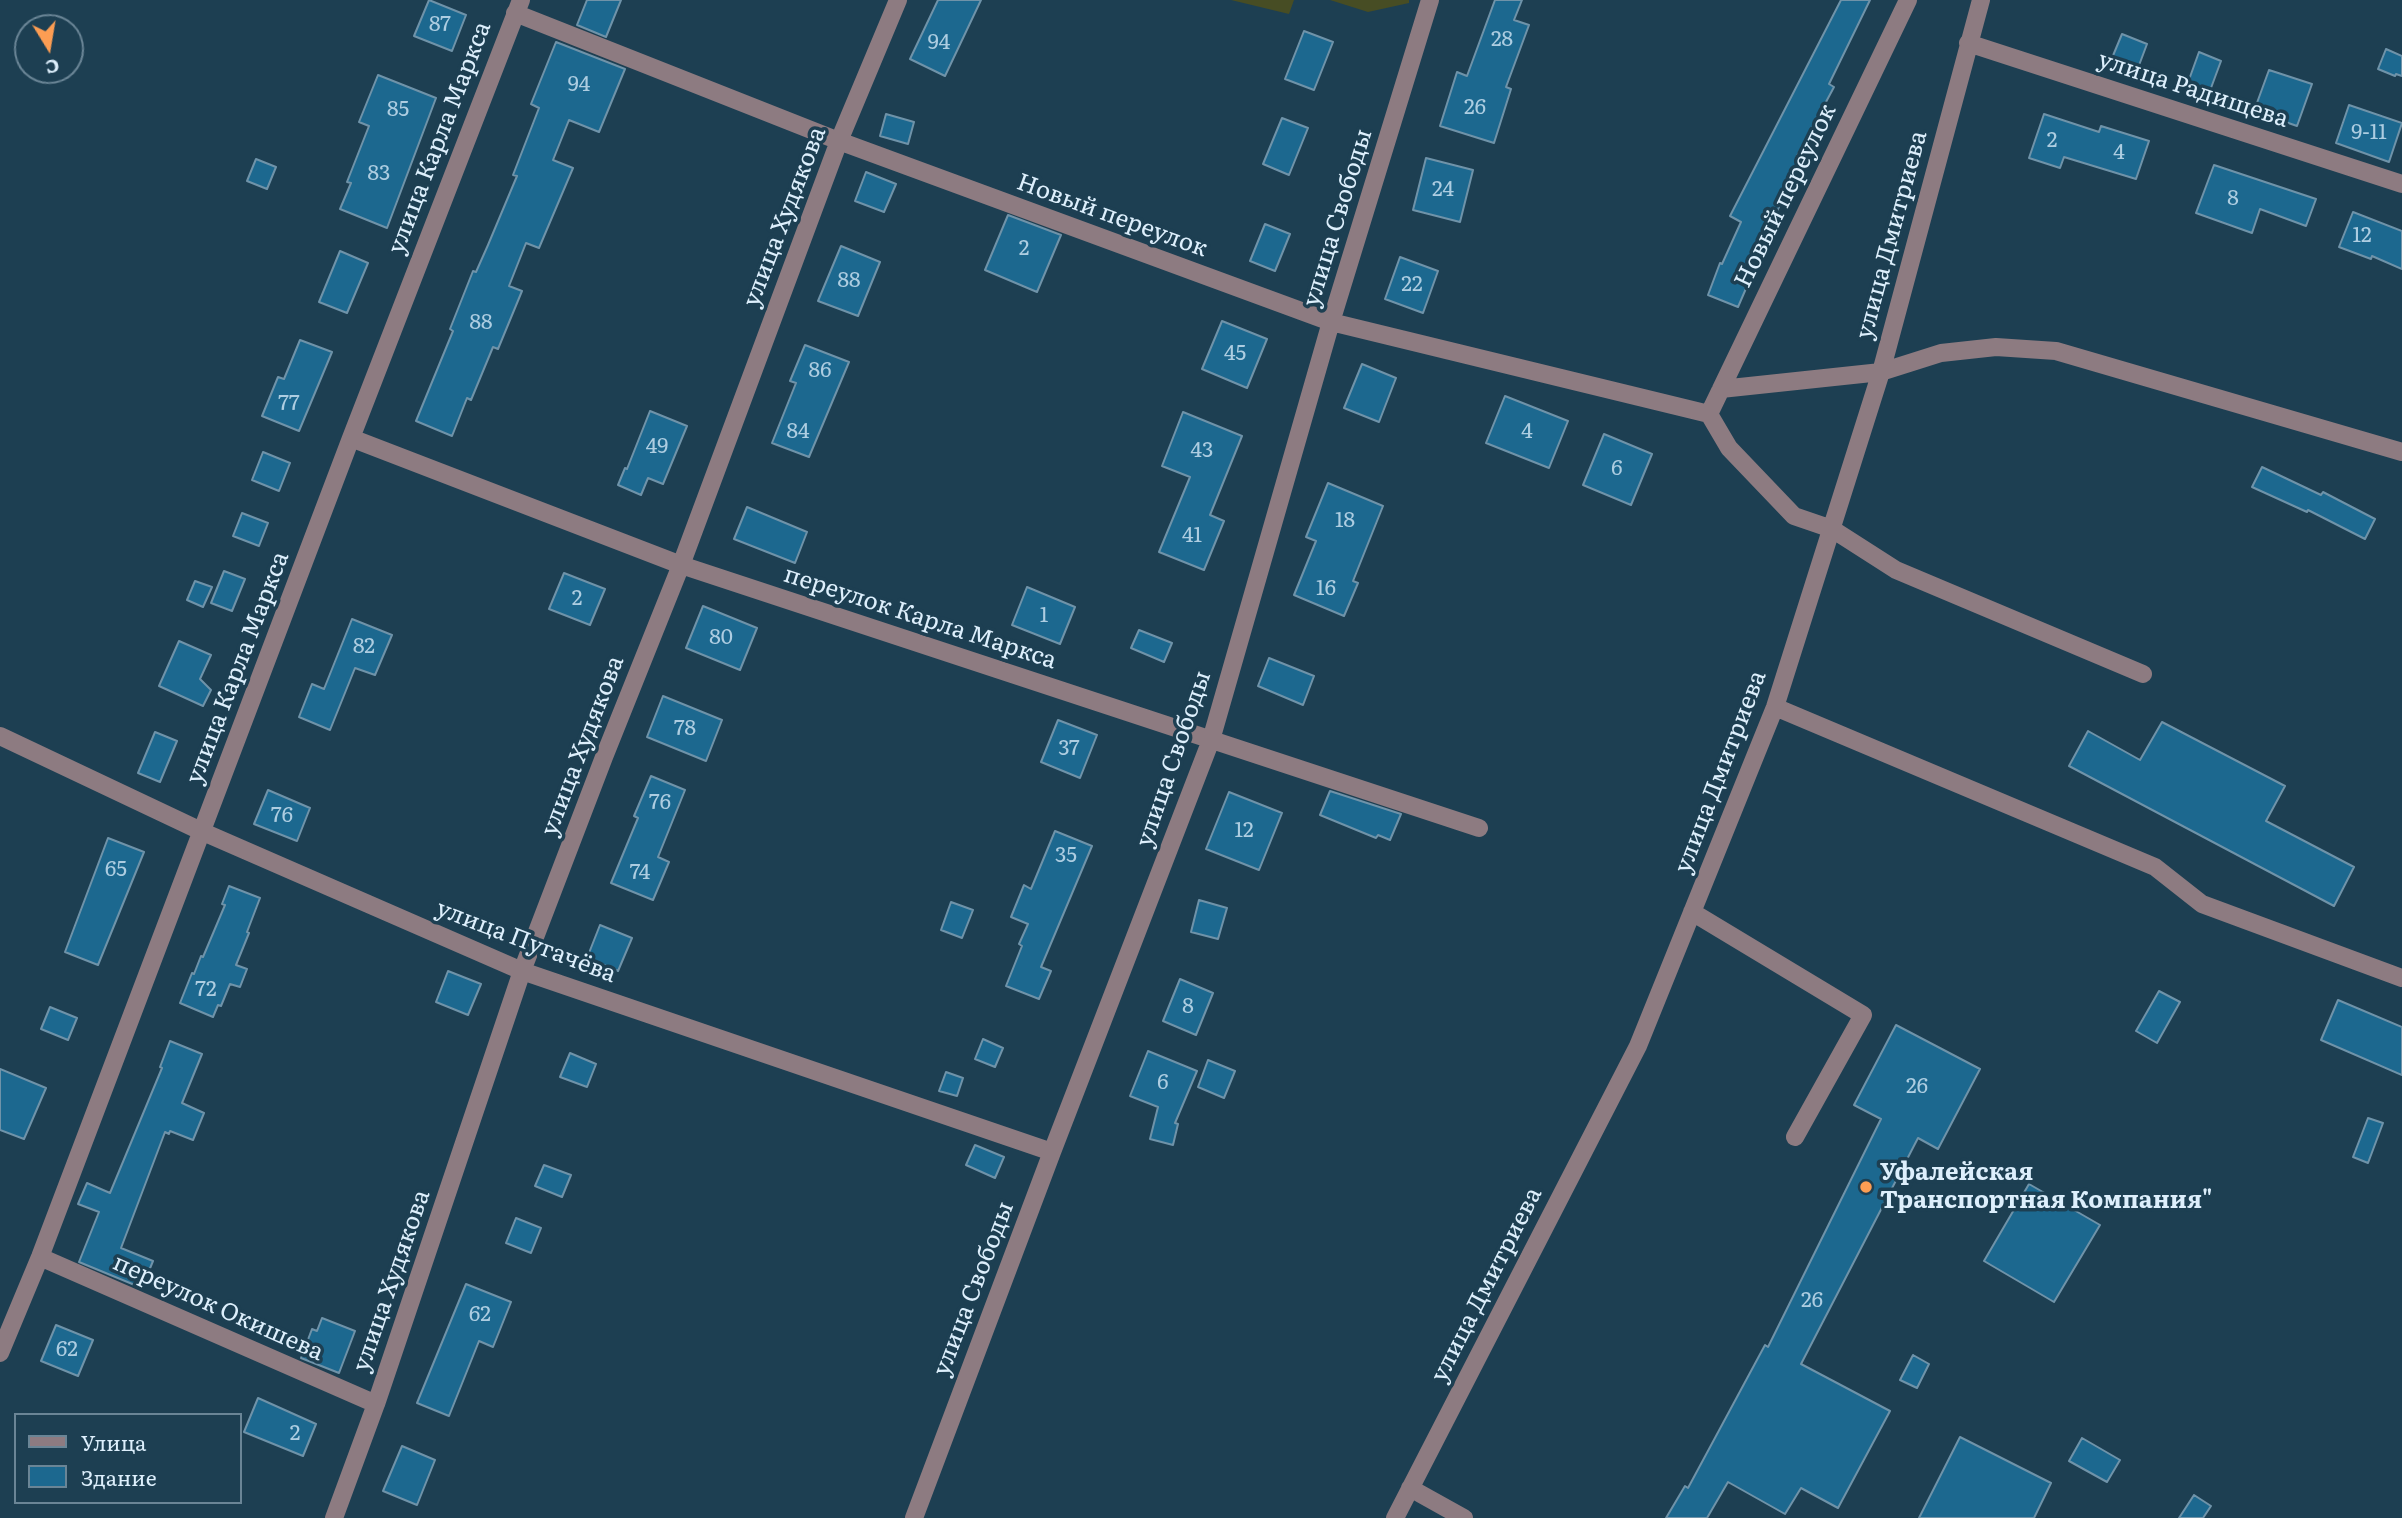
<!DOCTYPE html>
<meta charset="utf-8">
<style>
body{margin:0}
#map{position:relative;width:2402px;height:1518px;overflow:hidden;background:#1d3f52;font-family:Literata,serif}
canvas{display:block}
.legend{position:absolute;left:14px;top:1413px;width:228px;height:91px;box-sizing:border-box;background:#1d3f52;border:2px solid #6a8596;margin:0;padding:9px 12px;list-style:none;font-size:21px;color:#ddeffc}
.legend li{display:flex;align-items:center;gap:14px;height:35px}
.legend b{width:35px;border:2px solid #6a8596}
.north{position:absolute;left:14px;top:14px;width:70px;height:70px;box-sizing:border-box;background:#1d3f52;border:2px solid #6a8596;border-radius:50%;rotate:169deg;font-size:19px;font-weight:700;line-height:28px;text-align:center;color:#ddeffc}
.north::after{content:'';display:block;margin:auto;width:24px;height:32px;background:#fc9d53;clip-path:polygon(50% 0,100% 100%,50% 72%,0 100%)}
</style>
<div id="map">
<canvas width="2402" height="1518"></canvas>
<ul class="legend">
<li><b style="height:9px;background:#8d7b81"></b>Улица</li>
<li><b style="height:19px;background:#1c688f"></b>Здание</li>
</ul>
<div class="north">С</div>
</div>
<script>
const ctx = document.querySelector('canvas').getContext('2d');
ctx.lineJoin = 'round';
function fill(path, color) {
  ctx.fillStyle = color;
  ctx.fill(path, 'evenodd');
}
function poly(rows) {
  const path = new Path2D();
  for (const r of rows) {
    path.moveTo(r[0], r[1]);
    for (let i = 2; i < r.length; i += 2) path.lineTo(r[i], r[i + 1]);
  }
  return path;
}
function stroke(path, color, width, dash) {
  ctx.strokeStyle = color;
  ctx.lineWidth = width;
  ctx.lineCap = dash ? 'butt' : 'round';
  ctx.setLineDash(dash || []);
  ctx.stroke(path);
}
function label(font, color, halo, rows, align = 'center') {
  ctx.font = font + ' Literata,serif';
  ctx.lineWidth = 7;
  ctx.setLineDash([]);
  ctx.textBaseline = 'middle';
  ctx.strokeStyle = halo;
  ctx.fillStyle = color;
  for (const [text, x, y, turn = 0] of rows) {
    ctx.save();
    ctx.translate(x, y);
    ctx.rotate((+turn || 0) * Math.PI / 180);
    ctx.textAlign = isNaN(turn) ? turn : align;
    if (halo) ctx.strokeText(text, 0, 0);
    ctx.fillText(text, 0, 0);
    ctx.restore();
  }
}
fill(poly([
 [1231,0,1294,0,1289,14],
 [1330,0,1409,0,1409,3,1368,12]
]), '#474d24');
const building = poly([
 [429,0,466,15,452,51,414,36,429,0],
 [587,0,621,0,606,37,577,25,587,0],
 [938,0,981,0,945,76,910,59,938,0],
 [1495,0,1522,0,1514,20,1529,25,1506,87,1511,89,1494,143,1440,126,1457,72,1467,76,1495,0],
 [1841,0,1870,0,1829,84,1834,87,1796,158,1802,161,1777,211,1779,212,1738,307,1708,295,1720,263,1722,264,1741,222,1730,216,1841,0],
 [1304,31,1333,42,1314,90,1285,79,1304,31],
 [2122,34,2147,44,2138,68,2112,58,2122,34],
 [556,42,625,69,599,132,569,120,553,160,573,168,539,248,526,243,509,286,522,291,498,349,493,347,471,400,467,398,452,436,416,421,453,331,450,329,473,271,476,272,488,245,517,176,513,175,539,108,531,104,556,42],
 [2386,49,2402,56,2402,76,2396,74,2395,76,2378,69,2386,49],
 [2199,52,2221,61,2208,96,2186,88,2199,52],
 [2269,70,2312,84,2297,126,2254,111,2269,70],
 [378,75,436,98,387,228,340,209,351,183,347,182,369,126,359,122,378,75],
 [2349,105,2402,123,2389,162,2336,143,2349,105],
 [886,114,914,122,908,144,880,136,886,114],
 [2044,114,2099,132,2101,126,2149,141,2136,179,2064,157,2060,168,2029,158,2044,114],
 [1282,118,1308,128,1289,175,1263,164,1282,118],
 [1426,158,1473,170,1460,222,1413,210,1426,158],
 [256,159,276,167,267,189,247,181,256,159],
 [2214,165,2316,199,2306,226,2260,209,2252,233,2196,213,2214,165],
 [866,172,896,184,884,212,855,201,866,172],
 [2353,212,2402,231,2402,269,2372,256,2371,259,2339,247,2353,212],
 [1008,215,1061,235,1037,292,985,270,1008,215],
 [1265,224,1290,234,1275,271,1250,261,1265,224],
 [841,246,880,262,858,316,818,301,841,246],
 [340,251,368,263,347,313,319,302,340,251],
 [1400,257,1438,271,1423,313,1385,299,1400,257],
 [1222,321,1267,339,1247,388,1202,369,1222,321],
 [300,340,332,352,299,431,262,416,278,377,284,379,300,340],
 [805,345,849,362,809,457,772,443,796,383,790,381,805,345],
 [1362,364,1396,378,1379,422,1344,408,1362,364],
 [1505,396,1568,421,1549,468,1486,443,1505,396],
 [650,411,687,426,663,484,648,478,641,495,618,485,625,468,627,469,650,411],
 [1183,412,1242,436,1210,515,1224,521,1204,570,1159,552,1190,477,1162,466,1183,412],
 [1604,434,1652,454,1631,505,1583,485,1604,434],
 [263,452,290,463,279,491,252,480,263,452],
 [2262,467,2321,495,2323,492,2375,519,2365,539,2308,510,2307,512,2252,487,2262,467],
 [1328,483,1383,506,1353,581,1358,583,1344,616,1294,595,1316,541,1306,537,1328,483],
 [747,507,807,532,795,563,734,539,747,507],
 [242,513,268,523,259,546,233,536,242,513],
 [224,571,245,579,232,611,211,603,224,571],
 [564,573,605,589,590,625,549,609,564,573],
 [195,581,212,587,203,607,187,600,195,581],
 [1027,587,1075,607,1060,644,1012,625,1027,587],
 [703,606,757,628,740,670,686,648,703,606],
 [352,619,392,635,375,675,355,668,330,730,299,717,312,684,324,689,352,619],
 [1139,630,1172,643,1164,662,1131,648,1139,630],
 [179,641,211,655,200,679,211,690,203,706,159,686,179,641],
 [1269,658,1314,676,1303,705,1258,686,1269,658],
 [663,696,722,720,706,761,647,737,663,696],
 [1058,720,1097,735,1080,778,1041,762,1058,720],
 [2162,722,2285,786,2266,821,2354,867,2334,906,2069,766,2088,731,2140,760,2162,722],
 [155,732,177,741,160,782,138,773,155,732],
 [651,776,685,790,658,857,669,862,653,900,611,883,638,818,634,816,651,776],
 [268,790,310,808,297,841,254,824,268,790],
 [1330,791,1401,814,1390,840,1378,835,1376,838,1320,815,1330,791],
 [1229,792,1282,813,1259,870,1206,849,1229,792],
 [1055,831,1092,846,1041,967,1051,971,1039,999,1006,986,1022,946,1019,944,1028,924,1011,917,1024,885,1031,889,1055,831],
 [108,838,144,852,98,965,65,952,108,838],
 [229,886,260,898,247,932,249,933,236,965,247,969,240,987,230,984,221,1006,218,1005,213,1017,180,1003,192,973,194,974,201,956,203,957,225,905,222,904,229,886],
 [1199,900,1227,908,1218,939,1191,932,1199,900],
 [951,902,973,910,962,938,941,930,951,902],
 [600,925,632,938,618,971,587,958,600,925],
 [448,971,481,984,468,1015,436,1002,448,971],
 [1180,979,1213,993,1196,1035,1163,1021,1180,979],
 [2159,991,2180,1002,2157,1043,2136,1031,2159,991],
 [2338,1000,2402,1027,2402,1075,2321,1040,2338,1000],
 [50,1007,77,1018,68,1040,41,1029,50,1007],
 [1896,1025,1980,1069,1938,1149,1918,1138,1801,1364,1890,1411,1838,1508,1801,1488,1785,1514,1728,1482,1707,1518,1666,1518,1685,1486,1688,1488,1765,1345,1768,1347,1881,1119,1854,1105,1896,1025],
 [983,1039,1003,1048,995,1067,975,1059,983,1039],
 [170,1041,202,1054,182,1103,204,1113,193,1140,170,1131,169,1134,165,1132,121,1248,153,1261,142,1288,79,1262,99,1212,78,1204,87,1183,110,1193,162,1068,160,1067,170,1041],
 [1148,1051,1197,1071,1175,1123,1178,1124,1173,1145,1150,1139,1158,1107,1130,1096,1148,1051],
 [570,1053,596,1064,587,1087,560,1077,570,1053],
 [1208,1060,1235,1071,1224,1098,1198,1087,1208,1060],
 [0,1069,46,1088,24,1139,0,1130,0,1069],
 [946,1072,963,1078,957,1096,939,1091,946,1072],
 [2368,1118,2383,1123,2368,1163,2353,1157,2368,1118],
 [975,1145,1004,1157,995,1178,966,1165,975,1145],
 [544,1165,571,1175,562,1197,535,1186,544,1165],
 [2029,1184,2100,1225,2054,1302,1984,1261,2029,1184],
 [516,1218,541,1228,531,1253,506,1243,516,1218],
 [466,1284,511,1302,493,1347,479,1341,449,1416,417,1403,466,1284],
 [322,1318,355,1331,339,1373,301,1358,312,1329,317,1331,322,1318],
 [56,1325,93,1340,78,1376,41,1361,56,1325],
 [1913,1355,1929,1364,1917,1388,1900,1380,1913,1355],
 [258,1398,316,1424,303,1456,244,1432,258,1398],
 [1960,1437,2051,1483,2034,1518,1919,1518,1960,1437],
 [2082,1438,2120,1460,2107,1482,2069,1461,2082,1438],
 [402,1446,435,1460,417,1505,383,1491,402,1446],
 [2194,1495,2211,1506,2203,1518,2179,1518,2194,1495]
]);
fill(building, '#1c688f');
stroke(building, '#6f93a9', 2);
stroke(poly([
 [515,13,839,141,1331,322,1709,414,1729,448,1794,516,1832,529,1896,570,2143,674],
 [1968,43,2402,184],
 [1721,389,1881,372,1941,353,1996,347,2056,351,2402,452],
 [1709,414,1908,0],
 [351,438,681,565,1479,828],
 [1775,707,2155,867,2202,904,2402,978],
 [0,736,203,832,522,971,1052,1152],
 [1692,912,1863,1015,1795,1137],
 [40,1257,376,1404],
 [0,1353,40,1257,351,438,521,0],
 [1410,1488,1464,1518],
 [334,1518,376,1404,522,971,604,757,681,565,839,141,898,0],
 [914,1518,1052,1152,1211,740,1331,322,1430,0],
 [1395,1518,1638,1046,1775,707,1881,372,1981,0]
]), '#8d7b81', 18);
for (const [x, y, r, color] of [
 [1866,1187,7,"#fc9d53"]
]) {
  const dot = new Path2D();
  dot.arc(x, y, r, 0, 2 * Math.PI);
  ctx.fillStyle = color;
  ctx.fill(dot);
  stroke(dot, '#1d3f52', 2.5);
}
label('21px', '#adcde1', null, [
 ["87",440,25],
 ["28",1502,40],
 ["94",939,43],
 ["94",579,85],
 ["26",1475,108],
 ["85",398,110],
 ["9-11",2369,133],
 ["2",2052,141],
 ["4",2119,153],
 ["83",379,174],
 ["24",1443,190],
 ["8",2233,199],
 ["12",2362,236],
 ["2",1024,249],
 ["88",849,281],
 ["22",1412,285],
 ["88",481,323],
 ["45",1235,354],
 ["86",820,371],
 ["77",289,404],
 ["84",798,432],
 ["4",1527,432],
 ["49",657,447],
 ["43",1202,451],
 ["6",1617,469],
 ["18",1345,521],
 ["41",1192,536],
 ["16",1326,589],
 ["2",577,599],
 ["1",1044,616],
 ["80",721,638],
 ["82",364,647],
 ["78",685,729],
 ["37",1069,749],
 ["76",660,803],
 ["76",282,816],
 ["12",1244,831],
 ["35",1066,856],
 ["65",116,870],
 ["74",640,873],
 ["72",206,990],
 ["8",1188,1007],
 ["6",1163,1083],
 ["26",1917,1087],
 ["26",1812,1301],
 ["62",480,1315],
 ["62",67,1350],
 ["2",295,1434]
]);
label('24px', '#ddeffc', '#1d3f52', [
 ["улица Радищева",2193,90,18],
 ["улица Карла Маркса",440,138,-69],
 ["Новый переулок",1786,196,-64],
 ["Новый переулок",1112,216,20],
 ["улица Худякова",785,217,-69],
 ["улица Свободы",1338,218,-73],
 ["улица Дмитриева",1892,235,-75],
 ["переулок Карла Маркса",920,618,18],
 ["улица Карла Маркса",238,668,-69],
 ["улица Худякова",583,746,-69],
 ["улица Свободы",1174,759,-71],
 ["улица Дмитриева",1721,772,-69],
 ["улица Пугачёва",526,942,21],
 ["улица Худякова",392,1281,-71],
 ["улица Дмитриева",1487,1285,-63],
 ["улица Свободы",974,1289,-69],
 ["переулок Окишева",218,1308,24]
]);
label('bold 24px', '#ddeffc', '#1d3f52', [
 ["Уфалейская",1880,1173],
 ["Транспортная Компания\"",1880,1201]
], 'left');
</script>
